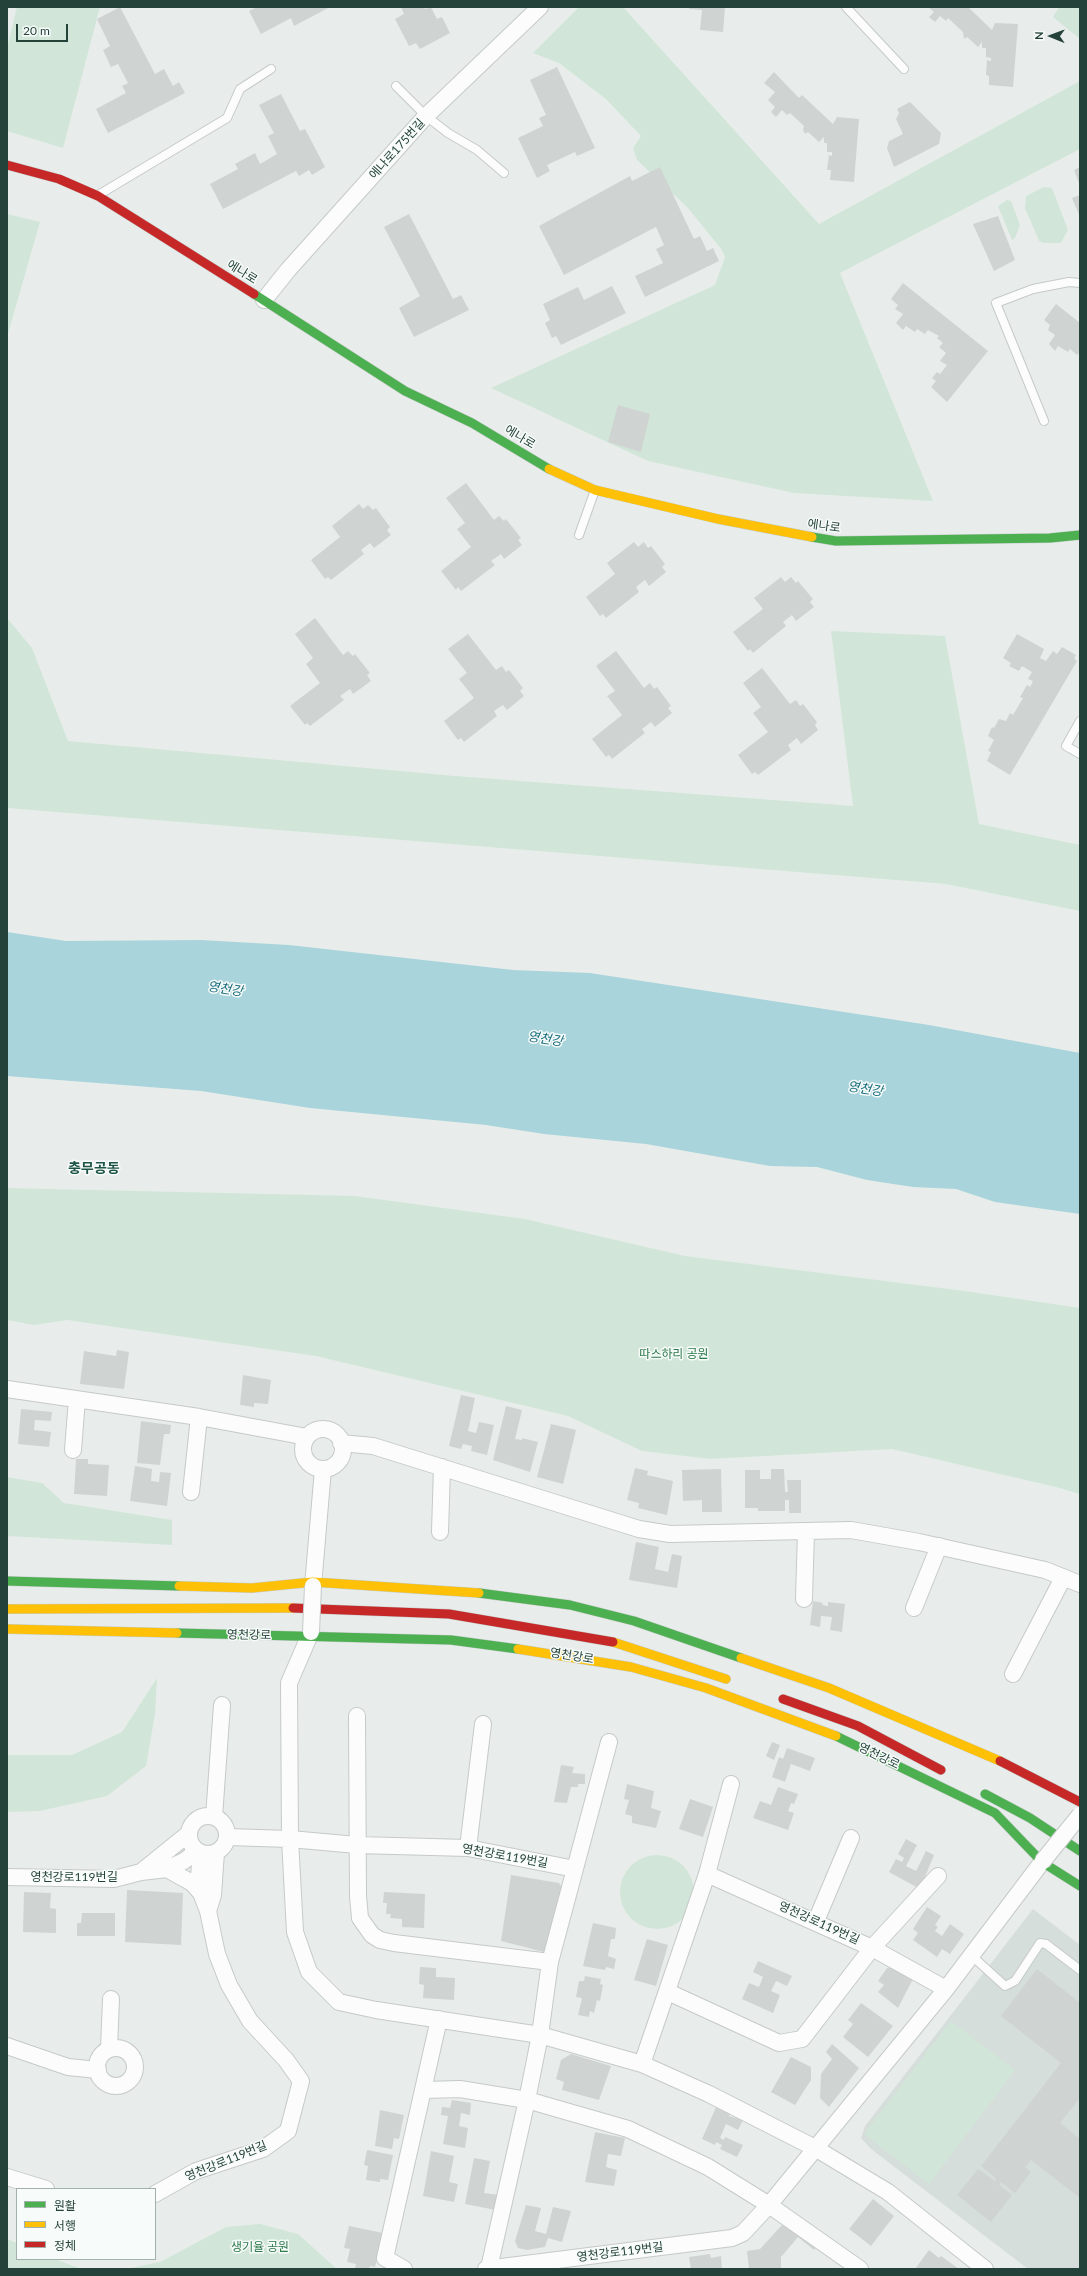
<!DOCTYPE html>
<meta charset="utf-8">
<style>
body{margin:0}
#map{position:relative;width:1087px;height:2276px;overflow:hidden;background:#e8edeb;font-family:Lato,"Noto Sans KR",sans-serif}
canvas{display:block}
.frame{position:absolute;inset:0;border:8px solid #24423a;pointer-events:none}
.legend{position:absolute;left:16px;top:2188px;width:140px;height:72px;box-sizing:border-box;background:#f7fbf9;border:1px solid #a3b1ad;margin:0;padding:5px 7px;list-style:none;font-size:12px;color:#24423a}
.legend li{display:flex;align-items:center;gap:8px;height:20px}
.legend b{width:20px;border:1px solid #a3b1ad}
.north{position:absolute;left:1031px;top:16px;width:40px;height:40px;-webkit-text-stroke:3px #f7fbf9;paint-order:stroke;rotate:271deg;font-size:11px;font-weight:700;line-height:16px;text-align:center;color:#24423a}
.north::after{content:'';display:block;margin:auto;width:14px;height:18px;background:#24423a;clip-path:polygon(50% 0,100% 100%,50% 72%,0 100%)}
.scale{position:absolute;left:16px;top:24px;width:52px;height:18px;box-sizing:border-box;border:2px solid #24423a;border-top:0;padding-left:5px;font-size:12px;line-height:14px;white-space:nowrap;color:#24423a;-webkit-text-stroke:3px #f7fbf9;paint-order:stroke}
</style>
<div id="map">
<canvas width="1087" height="2276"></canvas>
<div class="frame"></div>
<ul class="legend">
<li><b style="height:5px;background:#4caf50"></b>원활</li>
<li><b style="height:5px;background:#ffc107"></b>서행</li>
<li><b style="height:5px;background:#c62828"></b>정체</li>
</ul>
<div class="north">N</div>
<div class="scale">20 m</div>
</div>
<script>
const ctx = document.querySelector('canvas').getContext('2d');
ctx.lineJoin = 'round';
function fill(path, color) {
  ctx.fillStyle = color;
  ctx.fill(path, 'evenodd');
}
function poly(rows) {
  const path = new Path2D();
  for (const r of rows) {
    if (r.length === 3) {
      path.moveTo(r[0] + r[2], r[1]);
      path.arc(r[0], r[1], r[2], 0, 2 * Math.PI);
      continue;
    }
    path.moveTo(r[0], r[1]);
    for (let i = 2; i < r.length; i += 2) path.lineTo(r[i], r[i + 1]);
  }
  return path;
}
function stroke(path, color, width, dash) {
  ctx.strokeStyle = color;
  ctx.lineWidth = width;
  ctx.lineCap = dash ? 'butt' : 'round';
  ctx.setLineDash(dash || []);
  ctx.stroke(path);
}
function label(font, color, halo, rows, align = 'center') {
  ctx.font = font + ' Lato,"Noto Sans KR",sans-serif';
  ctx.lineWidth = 3;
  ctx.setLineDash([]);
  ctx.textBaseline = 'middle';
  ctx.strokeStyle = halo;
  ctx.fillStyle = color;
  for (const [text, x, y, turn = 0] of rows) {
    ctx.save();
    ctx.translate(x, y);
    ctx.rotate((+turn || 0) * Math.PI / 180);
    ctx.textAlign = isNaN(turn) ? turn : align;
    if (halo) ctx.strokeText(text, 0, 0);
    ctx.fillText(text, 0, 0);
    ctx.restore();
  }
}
fill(poly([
 [1033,1909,1080,1945,1080,2269,1028,2269,871,2149,861,2138,865,2126]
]), '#d6dedb');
fill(poly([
 [17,7,100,7,63,148,7,131,7,48],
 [579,7,623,7,819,224,1080,81,1080,149,840,273,933,501,794,493,648,461,491,388,715,285,725,257,722,250,688,208,637,160,633,148,641,136,606,99,559,63,533,53],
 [1059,7,1080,7,1080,39,1053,17],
 [1044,187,1052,188,1068,230,1061,243,1043,243,1039,241,1025,208,1026,196],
 [1007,200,1011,201,1020,225,1015,238,1012,240,998,206],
 [7,214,40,222,7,337],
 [7,618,32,648,68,741,455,776,853,806,831,631,945,636,979,824,1080,845,1080,911,946,884,7,808],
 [7,1188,355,1196,525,1219,685,1256,965,1291,1080,1308,1080,1494,1056,1487,892,1449,710,1459,642,1451,568,1416,316,1356,67,1320,34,1325,7,1320],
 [7,1477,42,1483,64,1503,172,1520,172,1545,7,1536],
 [157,1678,155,1714,146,1766,107,1796,40,1811,7,1812,7,1755,72,1755,122,1732],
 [657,1892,37],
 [951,2021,1015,2070,929,2184,864,2134],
 [260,2224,298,2234,337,2269,126,2269,160,2262,226,2227],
 [7,2239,17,2243,17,2259,55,2259,81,2269,7,2269]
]), '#d1e6d8');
fill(poly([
 [7,932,66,941,201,940,289,945,513,970,590,973,929,1025,1080,1053,1080,1214,995,1202,956,1189,913,1187,867,1180,817,1167,770,1166,646,1144,544,1134,486,1125,310,1108,201,1091,7,1076]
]), '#a9d4db');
fill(poly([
 [120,7,155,74,164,69,173,86,179,82,185,93,108,133,96,109,126,93,122,86,128,83,118,64,111,67,103,50,110,46,97,19],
 [257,7,330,7,294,26,291,18,261,34,249,11],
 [401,7,424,7,425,9,431,7,437,19,442,17,450,33,420,49,416,43,409,46,395,19,404,14],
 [689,7,725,7,723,32,700,30,702,10,689,9],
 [928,7,968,7,992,30,995,23,1018,24,1013,87,989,85,989,76,986,75,987,60,991,61,991,58,986,57,986,48,982,48,982,42,978,47,967,37,964,39,963,32,948,18,946,21,940,16,935,22,929,17,934,12],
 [557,67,595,148,577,156,575,152,547,165,550,171,537,178,518,138,543,126,539,118,546,115,530,80],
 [774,72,799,98,802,95,833,124,837,117,859,119,854,182,830,180,831,170,827,170,829,155,832,156,832,152,827,152,827,143,824,143,824,137,819,142,808,132,805,134,803,130,804,126,790,113,787,115,782,110,776,117,771,112,775,107,768,100,775,92,764,83],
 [281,94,300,131,305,129,325,167,312,175,309,170,299,176,296,171,223,209,210,184,238,169,235,164,255,153,260,164,277,154,268,136,274,133,259,105],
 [910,102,941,133,939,144,894,167,887,148,889,141,903,134,896,119,899,113,897,109],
 [660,167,694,239,700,236,707,251,713,248,719,261,645,297,635,276,663,263,656,249,664,245,656,227,564,275,539,226,630,176,632,181],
 [1080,167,1080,186,1074,170],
 [1080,195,1080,217,1072,198],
 [409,214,453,299,461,295,469,310,414,337,399,308,420,296,384,227],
 [998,216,1015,260,994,271,973,224],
 [903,283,988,351,947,402,931,387,936,381,932,378,937,372,940,374,947,365,940,361,946,353,939,347,943,343,937,338,939,336,928,330,925,334,917,329,915,332,906,326,903,330,896,323,903,314,895,309,898,305,891,299],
 [612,286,626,313,561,345,556,336,552,338,545,323,550,320,543,304,578,287,584,300],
 [1056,304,1080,323,1080,352,1077,355,1070,349,1068,352,1058,346,1055,351,1049,344,1055,335,1048,330,1050,325,1044,320],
 [618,405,650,414,641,452,608,442],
 [466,483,494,520,499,516,504,521,506,519,521,538,518,540,522,545,504,559,501,554,491,561,495,565,461,591,458,587,456,590,441,571,471,547,457,529,465,523,446,498],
 [359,504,363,509,368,505,373,510,376,508,390,527,387,530,391,535,374,548,370,543,361,550,364,554,331,580,328,577,325,579,311,560,340,537,332,526],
 [634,542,638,547,644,542,648,548,651,546,665,564,662,567,666,572,649,586,645,580,636,587,639,592,606,618,603,614,600,616,586,597,615,574,607,563],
 [781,577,785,582,791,577,796,583,798,581,813,599,810,602,814,607,796,621,792,615,783,622,786,626,753,653,750,649,748,651,733,632,763,609,754,598],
 [315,618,343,655,348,651,353,656,355,654,370,673,367,675,371,681,353,694,350,689,340,696,344,700,310,726,307,723,305,725,290,706,320,683,306,664,313,658,295,634],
 [468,634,496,670,502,666,506,672,509,670,523,688,520,691,524,696,507,710,503,705,494,711,497,716,464,742,461,738,458,740,444,721,474,698,459,679,467,673,448,649],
 [1017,634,1044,649,1040,658,1046,661,1053,651,1057,654,1062,647,1076,655,1074,658,1077,661,1010,775,987,761,991,752,988,751,994,740,988,736,992,727,994,728,999,719,1006,721,1010,713,1013,715,1023,698,1020,697,1027,685,1030,687,1033,681,1028,679,1032,672,1022,666,1019,671,1009,666,1011,663,1003,658],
 [616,651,644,688,650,683,654,689,657,687,671,706,668,708,672,713,655,727,651,722,642,729,645,733,612,759,609,755,606,757,592,739,622,715,607,696,615,691,596,666],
 [762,668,790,704,796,700,800,706,803,704,817,722,815,725,818,730,801,744,797,738,788,745,791,750,758,775,755,772,752,774,738,755,768,732,753,713,761,707,743,683],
 [117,1350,129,1352,124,1389,80,1384,84,1351,116,1356],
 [243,1375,271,1380,268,1404,254,1403,254,1407,240,1405],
 [461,1395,475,1398,468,1431,476,1433,479,1422,494,1425,487,1455,471,1451,472,1446,463,1444,461,1449,449,1446],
 [506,1406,522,1410,515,1439,522,1440,522,1438,538,1442,530,1472,493,1460],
 [21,1409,52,1412,51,1421,35,1420,34,1430,51,1432,49,1447,18,1444],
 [141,1421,171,1425,170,1434,164,1434,160,1465,137,1463],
 [551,1424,576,1430,563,1484,537,1477],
 [76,1459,88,1459,88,1464,109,1465,107,1496,74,1494],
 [135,1466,152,1469,151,1481,159,1482,160,1472,171,1473,167,1506,130,1501],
 [635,1468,648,1471,647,1475,673,1481,667,1515,638,1508,639,1503,627,1500],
 [721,1469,722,1512,702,1512,702,1500,683,1501,682,1470],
 [771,1469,784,1469,785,1492,788,1492,787,1480,801,1480,801,1513,789,1513,789,1500,785,1500,785,1511,758,1511,758,1508,745,1508,745,1470,760,1470,760,1479,771,1479],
 [636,1542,659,1547,655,1569,668,1572,672,1554,682,1556,677,1588,629,1580],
 [813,1601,823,1603,822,1605,828,1606,828,1602,845,1604,842,1632,830,1630,832,1617,821,1616,820,1627,810,1625],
 [772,1742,780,1745,774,1760,766,1756],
 [787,1748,815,1758,810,1771,791,1764,785,1782,772,1777,779,1757,783,1759],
 [561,1765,574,1767,572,1773,585,1774,585,1784,578,1784,578,1787,571,1787,567,1803,554,1802],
 [627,1784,654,1791,651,1808,661,1811,656,1828,632,1823,632,1816,625,1814,629,1800,624,1799],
 [778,1787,798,1794,794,1804,791,1803,788,1811,794,1813,788,1830,753,1818,760,1801,771,1805],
 [690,1799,713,1807,703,1837,679,1829],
 [906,1839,917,1845,906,1866,916,1871,926,1851,934,1855,920,1889,889,1872,896,1859,902,1862,904,1858,898,1854],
 [511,1875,559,1883,566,1894,554,1946,544,1952,501,1941],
 [127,1890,183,1893,181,1945,125,1942],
 [24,1892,51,1893,50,1908,56,1909,56,1933,23,1932],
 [384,1892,425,1894,424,1928,402,1927,402,1919,390,1918,391,1914,386,1914,387,1903,383,1903],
 [927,1907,941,1916,935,1925,938,1927,935,1931,942,1936,950,1924,964,1934,950,1954,942,1949,937,1957,913,1940,918,1933,913,1929],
 [82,1913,115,1913,115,1936,77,1936,77,1923,81,1923],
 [593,1923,616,1928,615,1939,611,1939,608,1956,616,1959,614,1969,606,1967,605,1970,583,1966],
 [647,1939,668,1945,656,1986,634,1980],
 [758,1961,792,1976,787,1986,776,1981,771,1991,780,1995,773,2013,742,1999,749,1983,759,1987,763,1977,753,1972],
 [420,1967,436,1968,436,1977,455,1978,454,2000,423,1998,424,1985,419,1984],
 [900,1967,914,1977,898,2008,878,1992,884,1985,878,1981,887,1968],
 [1037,1969,1080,2003,1080,2098,1060,2123,1080,2139,1080,2198,1031,2160,1025,2167,1031,2172,1015,2193,1001,2182,999,2185,1012,2195,991,2222,957,2195,978,2169,995,2181,996,2178,981,2166,1061,2063,1001,2016],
 [585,1976,601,1979,600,1984,603,1985,600,2001,597,2000,594,2013,590,2011,589,2017,578,2015,582,1998,576,1997,579,1981,584,1981],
 [861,2003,893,2026,868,2057,843,2037,853,2024,848,2020],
 [832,2044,859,2068,829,2107,820,2098,821,2074,832,2059,826,2052],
 [571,2054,611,2066,599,2100,562,2090,564,2082,556,2079,561,2060],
 [791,2057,811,2067,811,2080,795,2105,771,2092],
 [452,2100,471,2103,470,2115,461,2113,459,2126,468,2128,465,2148,443,2144,448,2116,441,2115,442,2107,450,2108],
 [717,2105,731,2111,729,2116,743,2120,738,2130,726,2124,720,2138,724,2140,725,2137,743,2145,737,2157,720,2149,722,2145,716,2142,715,2145,702,2139],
 [380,2110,404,2115,399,2139,394,2138,392,2149,375,2146],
 [595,2132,625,2138,621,2156,608,2154,606,2167,617,2170,614,2186,585,2182],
 [367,2150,393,2155,388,2180,380,2179,380,2182,366,2180,368,2166,364,2165],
 [431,2151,454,2156,449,2182,458,2184,454,2202,423,2196],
 [474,2158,490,2161,484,2193,499,2195,496,2210,465,2204],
 [873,2199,894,2216,871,2246,849,2229],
 [526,2205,541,2208,535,2231,546,2234,553,2207,571,2211,562,2242,548,2238,545,2247,527,2250,518,2248,515,2241],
 [789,2224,818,2244,814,2250,798,2237,781,2257,781,2269,749,2269,747,2251,760,2249,781,2226],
 [349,2226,383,2233,375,2267,370,2266,369,2269,355,2269,356,2264,347,2262,350,2249,344,2248],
 [929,2250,939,2258,941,2256,959,2269,915,2269],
 [710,2254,711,2258,721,2256,722,2269,691,2269,689,2257]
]), '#cfd4d2');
const lane = poly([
 [846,7,904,69],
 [396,86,426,116,448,133,477,150,504,173],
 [100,194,227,118,240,89,271,69],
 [1044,421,996,303,1033,289,1069,282,1080,283],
 [579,535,595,490],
 [1080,721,1066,746,1080,754],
 [972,1956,1005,1986,1015,1981,1040,1943,1046,1944,1080,1970]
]);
const street = poly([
 [264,300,288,270,426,116,540,7],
 [7,1389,199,1417,307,1437],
 [323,1449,20],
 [341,1443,373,1446,639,1529,670,1534,851,1530,919,1542,1045,1570,1080,1584],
 [73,1450,77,1399],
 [191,1492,199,1417],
 [440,1532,442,1467],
 [313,1586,323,1469],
 [804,1599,806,1531],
 [914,1608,939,1546],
 [311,1632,289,1683,290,1839,295,1932,309,1972,339,2002,376,2010,540,2035,642,2064,709,2094,815,2148,888,2192,985,2269],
 [1013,1674,1063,1578],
 [357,1716,358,1896,360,1918,372,1935,380,1940,394,1943,550,1962],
 [208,1835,19],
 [214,1817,222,1705],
 [227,1837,290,1839,357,1845,468,1848,575,1869],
 [468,1848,483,1724],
 [167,1869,184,1861,197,1851],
 [141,1872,188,1834],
 [707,1874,872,1948,946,1989],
 [7,1877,114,1879,141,1872,167,1869,192,1883,201,1893],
 [208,1911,213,1895,216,1852],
 [816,1921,851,1838],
 [668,1992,779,2043,802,2039,872,1948,938,1876],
 [7,2046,68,2067,98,2070],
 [116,2067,19],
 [109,2049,111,1999],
 [642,2064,707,1874,731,1784],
 [424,2090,460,2089,527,2100,628,2129,708,2167,769,2205,860,2269],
 [7,2177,46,2189],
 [155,2194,196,2171,263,2149,288,2131,301,2081,286,2060,250,2021,229,1985,217,1954,208,1911,201,1893,199,1876,201,1853],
 [489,2268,527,2100,540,2035,550,1962,609,1742],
 [404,2269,385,2258,439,2019],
 [486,2269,732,2238,743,2233,769,2205,946,1989,1042,1862]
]);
const fast = poly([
 [254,294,405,391,472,423,549,469],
 [812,537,836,541,1050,538,1080,535],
 [7,1581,179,1586],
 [479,1593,570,1605,634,1621,741,1658],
 [177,1633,451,1640,518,1649],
 [836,1736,995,1813,1042,1862,1080,1886],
 [985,1794,1030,1818,1080,1851]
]);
const slow = poly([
 [549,469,595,490,718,519,812,537],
 [179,1586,252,1588,313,1582,479,1593],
 [7,1609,293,1608],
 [7,1629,177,1633],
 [613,1642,726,1679],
 [518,1649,631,1667,706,1688,836,1736],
 [741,1658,829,1688,1000,1761]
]);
const jam = poly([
 [7,165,59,179,98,196,254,294],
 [293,1608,449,1614,613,1642],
 [783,1699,858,1726,941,1770],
 [1000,1761,1080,1802]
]);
stroke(lane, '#c5cac8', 10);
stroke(street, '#c5cac8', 18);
stroke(fast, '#c3cbc8', 10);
stroke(slow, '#c3cbc8', 10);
stroke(jam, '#c3cbc8', 10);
stroke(lane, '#fcfcfc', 8);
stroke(street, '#fcfcfc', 16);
stroke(fast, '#4caf50', 9);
stroke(slow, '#ffc107', 9);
stroke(jam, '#c62828', 9);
const streetBridge = poly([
 [311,1632,313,1586],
 [1042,1862,1080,1815]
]);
stroke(streetBridge, '#c5cac8', 18, []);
stroke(streetBridge, '#fcfcfc', 16);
label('12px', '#24423a', '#f7fbf9', [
 ["에나로175번길",397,149,-48],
 ["에나로",242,272,32],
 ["에나로",520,437,31],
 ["에나로",824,526,8],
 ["영천강로",249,1635,1],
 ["영천강로",572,1656,9],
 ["영천강로",879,1756,26],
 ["영천강로119번길",505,1856,10],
 ["영천강로119번길",74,1877],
 ["영천강로119번길",819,1923,24],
 ["영천강로119번길",226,2161,-22],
 ["영천강로119번길",620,2252,-7]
]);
label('12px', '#2d7a4b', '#f7fbf9', [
 ["따스하리 공원",674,1354],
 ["생기율 공원",260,2247]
]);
label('italic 13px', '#1c6f80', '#f7fbf9', [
 ["영천강",225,989,9],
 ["영천강",545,1039,9],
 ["영천강",865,1089,9]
]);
label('bold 14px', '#1f5548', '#f7fbf9', [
 ["충무공동",94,1168]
]);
</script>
